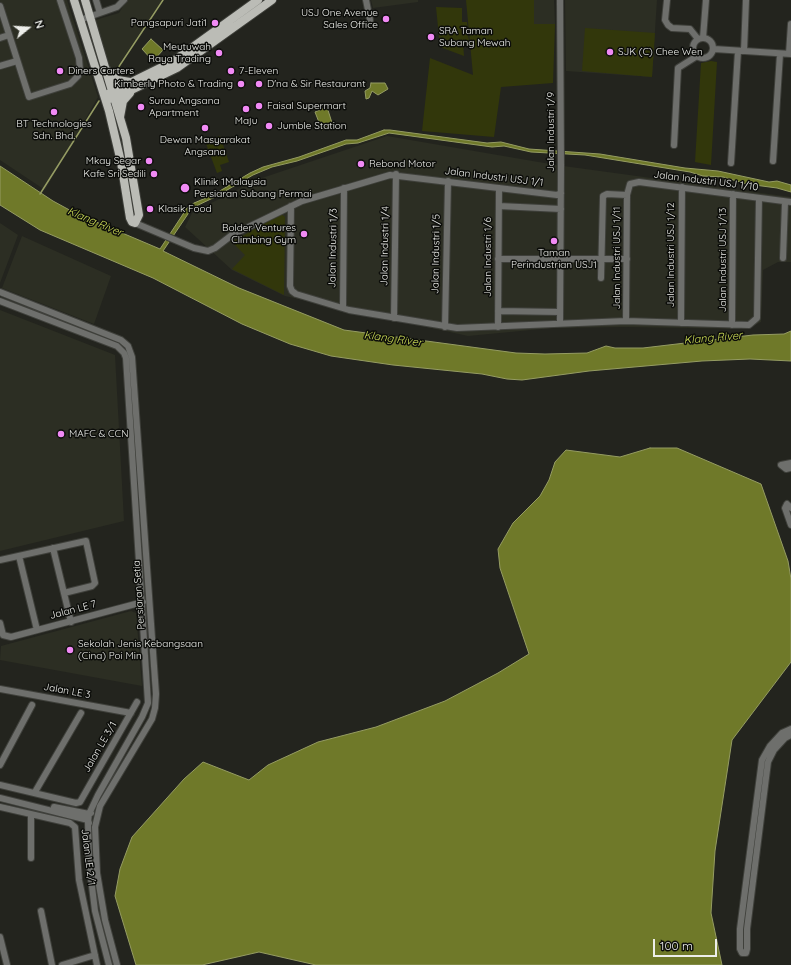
<!DOCTYPE html>
<style>
body{margin:0}
#map{position:relative;width:791px;height:965px;overflow:hidden;background:#23241e;font-family:Quicksand,sans-serif}
canvas{display:block}
.north{position:absolute;left:8px;top:8px;width:40px;height:40px;-webkit-text-stroke:3px #0c0d0a;paint-order:stroke;rotate:72deg;font-size:11px;font-weight:700;line-height:16px;text-align:center;color:#edeeea}
.north::after{content:'';display:block;margin:auto;width:14px;height:18px;background:#edeeea;clip-path:polygon(50% 0,100% 100%,50% 72%,0 100%)}
.scale{position:absolute;left:653px;top:939px;width:64px;height:18px;box-sizing:border-box;border:2px solid #edeeea;border-top:0;padding-left:5px;font-size:12px;line-height:14px;white-space:nowrap;color:#edeeea;-webkit-text-stroke:3px #0c0d0a;paint-order:stroke}
</style>
<div id="map">
<canvas width="791" height="965"></canvas>
<div class="north">N</div>
<div class="scale">100 m</div>
</div>
<script>
const ctx = document.querySelector('canvas').getContext('2d');
ctx.lineJoin = 'round';
function fill(path, color) {
  ctx.fillStyle = color;
  ctx.fill(path, 'evenodd');
}
function poly(rows) {
  const path = new Path2D();
  for (const r of rows) {
    if (r.length === 3) {
      path.moveTo(r[0] + r[2], r[1]);
      path.arc(r[0], r[1], r[2], 0, 2 * Math.PI);
      continue;
    }
    path.moveTo(r[0], r[1]);
    for (let i = 2; i < r.length; i += 2) path.lineTo(r[i], r[i + 1]);
  }
  return path;
}
function stroke(path, color, width, dash) {
  ctx.strokeStyle = color;
  ctx.lineWidth = width;
  ctx.lineCap = dash ? 'butt' : 'round';
  ctx.setLineDash(dash || []);
  ctx.stroke(path);
}
function label(font, color, halo, rows, align = 'center') {
  ctx.font = font + ' Quicksand,sans-serif';
  ctx.lineWidth = 3;
  ctx.setLineDash([]);
  ctx.textBaseline = 'middle';
  ctx.strokeStyle = halo;
  ctx.fillStyle = color;
  for (const [text, x, y, turn = 0] of rows) {
    ctx.save();
    ctx.translate(x, y);
    ctx.rotate((+turn || 0) * Math.PI / 180);
    ctx.textAlign = isNaN(turn) ? turn : align;
    if (halo) ctx.strokeText(text, 0, 0);
    ctx.fillText(text, 0, 0);
    ctx.restore();
  }
}
fill(poly([
 [0,0,67,0,98,97,45,190,0,160],
 [127,0,162,0,114,72,110,70,95,20,119,13],
 [371,0,418,0,418,2,373,8],
 [534,0,554,0,555,24,534,24],
 [565,0,657,0,652,77,566,71],
 [387,136,556,165,791,197,791,262,778,262,763,270,761,322,747,329,626,327,552,328,468,336,285,296,232,270,185,227,192,213,256,180],
 [0,223,18,235,0,283],
 [22,236,111,276,94,324,2,288],
 [0,310,115,355,124,521,0,551],
 [131,611,136,613,142,686,0,660,1,646]
]), '#2c2e23');
fill(poly([
 [466,0,534,0,534,24,555,24,553,83,501,87,494,137,422,131,430,58,473,75],
 [436,7,462,8,462,22,467,22,469,43,463,43,464,56,440,47],
 [585,28,655,33,652,77,582,71],
 [711,61,717,62,711,165,695,162,701,63],
 [220,136,229,162,220,165,222,171,217,173,205,141],
 [281,214,285,217,284,295,232,269,245,255,232,242]
]), '#32370b');
const water = poly([
 [151,39,163,50,153,61,142,49,151,39],
 [371,83,385,83,388,89,378,95,372,91,369,98,366,99,365,91,370,88,371,83],
 [327,107,333,126,322,130,315,112,327,107],
 [384,130,390,130,487,143,501,142,529,149,600,154,685,168,718,171,769,182,777,181,791,185,791,192,777,188,747,184,723,177,703,176,690,172,585,155,531,152,504,146,492,147,389,133,358,143,346,144,297,161,272,167,253,175,215,197,192,208,163,251,239,288,344,330,516,353,545,354,587,353,606,346,615,348,643,348,753,335,784,334,791,331,791,361,750,359,702,361,589,371,522,380,507,379,482,374,393,365,331,356,290,344,242,324,153,278,40,230,0,205,0,166,53,201,75,213,160,249,187,208,194,203,213,195,250,173,263,167,299,157,346,140,357,140,384,130],
 [650,448,677,448,761,484,788,561,791,579,791,662,732,740,715,851,711,913,722,965,316,965,259,952,202,965,136,965,115,896,120,869,132,837,184,779,203,762,249,780,268,765,318,742,376,727,445,701,498,673,529,654,500,568,498,549,513,523,540,496,549,480,555,462,566,450,620,457,650,448]
]);
fill(water, '#6f7929');
stroke(water, '#959c63', 1);
stroke(poly([
 [116,71,163,0],
 [40,194,99,101]
]), '#959c63', 1.5);
const minor = poly([
 [96,0,100,13],
 [366,0,370,20],
 [667,0,665,20,668,25,672,28,690,29,698,39],
 [0,6,29,97,70,84,78,76,80,71,79,58,60,0],
 [80,20,117,7,124,0],
 [703,48,10],
 [0,38,9,35],
 [703,38,706,0],
 [714,49,791,54],
 [744,51,746,0],
 [789,54,791,24],
 [0,66,17,61],
 [674,145,678,68,697,56],
 [773,161,780,54],
 [731,163,738,51],
 [291,206,290,286,292,291,296,294,349,310,457,328,626,321,749,325,757,318,759,198],
 [499,206,561,209],
 [135,223,194,248,208,251,215,248,232,235,302,201,390,175,557,195,561,193],
 [783,258,785,202],
 [498,259,627,259],
 [601,278,603,196,607,194,627,195],
 [0,292,121,340,128,346,132,357,156,694,155,708,152,719,100,806,95,827,97,873,105,920,117,965],
 [0,301,117,346,124,353,126,358,148,703,142,717,98,795,89,814,88,822,89,862,95,911,109,965],
 [343,308,344,188],
 [498,311,560,312],
 [394,318,396,174],
 [626,321,627,195,630,184,639,182,791,202],
 [560,323,561,166,560,0],
 [681,323,682,187],
 [732,325,733,194],
 [445,327,448,181],
 [498,327,499,188],
 [791,463,781,465,786,469,791,468],
 [791,508,787,504,785,508,791,525],
 [53,548,71,622],
 [19,556,37,630],
 [0,560,86,541,95,583,92,586,64,593],
 [0,623,3,635,11,637,143,602],
 [0,689,131,713],
 [791,729,782,733,770,746,762,760,740,929,740,949,742,953,746,953,747,949,747,929,768,762,774,750,785,738,791,735],
 [0,765,32,705],
 [0,785,76,803,80,802,137,702],
 [35,792,81,713],
 [0,798,88,820,89,823],
 [0,807,70,823,75,827,79,880,97,965],
 [54,807,89,814,91,813],
 [31,814,31,858],
 [41,911,52,965],
 [0,937,7,965],
 [62,965,95,955]
]);
const major = poly([
 [74,0,109,111,121,162,130,218,132,222,135,223,139,215,126,138,85,0],
 [107,70,112,76,118,80,130,82],
 [107,95,111,92,172,62,258,0],
 [108,98,113,99,177,68,272,0],
 [120,117,123,101,130,93]
]);
stroke(minor, '#3f403b', 8);
stroke(major, '#3f403b', 10);
stroke(minor, '#6e6f6c', 6);
stroke(major, '#bbbcb6', 8);
for (const [x, y, r, color] of [
 [386,19,4,"#f18af5"],
 [215,23,4,"#f18af5"],
 [431,37,4,"#f18af5"],
 [610,52,4,"#f18af5"],
 [219,53,4,"#f18af5"],
 [60,71,4,"#f18af5"],
 [231,71,4,"#f18af5"],
 [241,84,4,"#f18af5"],
 [259,84,4,"#f18af5"],
 [259,106,4,"#f18af5"],
 [141,107,4,"#f18af5"],
 [246,109,4,"#f18af5"],
 [54,112,4,"#f18af5"],
 [269,126,4,"#f18af5"],
 [205,128,4,"#f18af5"],
 [149,161,4,"#f18af5"],
 [361,164,4,"#f18af5"],
 [154,174,4,"#f18af5"],
 [185,188,5,"#f18af5"],
 [150,209,4,"#f18af5"],
 [304,234,4,"#f18af5"],
 [554,241,4,"#f18af5"],
 [61,434,4,"#f18af5"],
 [70,650,4,"#f18af5"]
]) {
  const dot = new Path2D();
  dot.arc(x, y, r, 0, 2 * Math.PI);
  ctx.fillStyle = color;
  ctx.fill(dot);
  stroke(dot, '#0c0d0a', 1.5);
}
label('10px', '#edeeea', '#0c0d0a', [
 ["USJ One Avenue",378,13,"right"],
 ["Sales Office",378,25,"right"],
 ["Pangsapuri Jati1",207,23,"right"],
 ["SRA Taman",439,31],
 ["Subang Mewah",439,43],
 ["Meutuwah",211,47,"right"],
 ["Raya Trading",211,59,"right"],
 ["SJK (C) Chee Wen",618,52],
 ["Diners Carters",68,71],
 ["7-Eleven",239,71],
 ["Kimberly Photo & Trading",233,84,"right"],
 ["D'na & Sir Restaurant",267,84],
 ["Surau Angsana",149,101],
 ["Apartment",149,113],
 ["Faisal Supermart",267,106],
 ["Maju",246,121,"center"],
 ["BT Technologies",54,124,"center"],
 ["Sdn. Bhd.",54,136,"center"],
 ["Jumble Station",277,126],
 ["Dewan Masyarakat",205,140,"center"],
 ["Angsana",205,152,"center"],
 ["Mkay Segar",141,161,"right"],
 ["Rebond Motor",369,164],
 ["Kafe Sri Sedili",146,174,"right"],
 ["Klinik 1Malaysia",194,182],
 ["Persiaran Subang Permai",194,194],
 ["Klasik Food",158,209],
 ["Bolder Ventures",296,228,"right"],
 ["Climbing Gym",296,240,"right"],
 ["Taman",554,253,"center"],
 ["Perindustrian USJ1",554,265,"center"],
 ["MAFC & CCN",69,434],
 ["Sekolah Jenis Kebangsaan",78,644],
 ["(Cina) Poi Min",78,656]
], 'left');
label('10px', '#edeeea', '#0c0d0a', [
 ["Jalan Industri 1/9",551,132,-90],
 ["Jalan Industri USJ 1/1",494,177,7],
 ["Jalan Industri USJ 1/10",706,181,7],
 ["Jalan Industri 1/4",385,246,-89],
 ["Jalan Industri 1/3",333,248,-89],
 ["Jalan Industri 1/5",436,254,-89],
 ["Jalan Industri USJ 1/12",671,255,-90],
 ["Jalan Industri 1/6",488,257,-90],
 ["Jalan Industri USJ 1/11",617,258,-90],
 ["Jalan Industri USJ 1/13",723,260,-90],
 ["Persiaran Setia",139,595,-94],
 ["Jalan LE 7",73,610,-15],
 ["Jalan LE 3",67,691,10],
 ["Jalan LE 3/1",100,747,-60],
 ["Jalan LE 2/1",88,857,83]
]);
label('italic 11px', '#cede57', '#0c0d0a', [
 ["Klang River",95,222,23],
 ["Klang River",713,338,-5],
 ["Klang River",393,339,8]
]);
</script>
